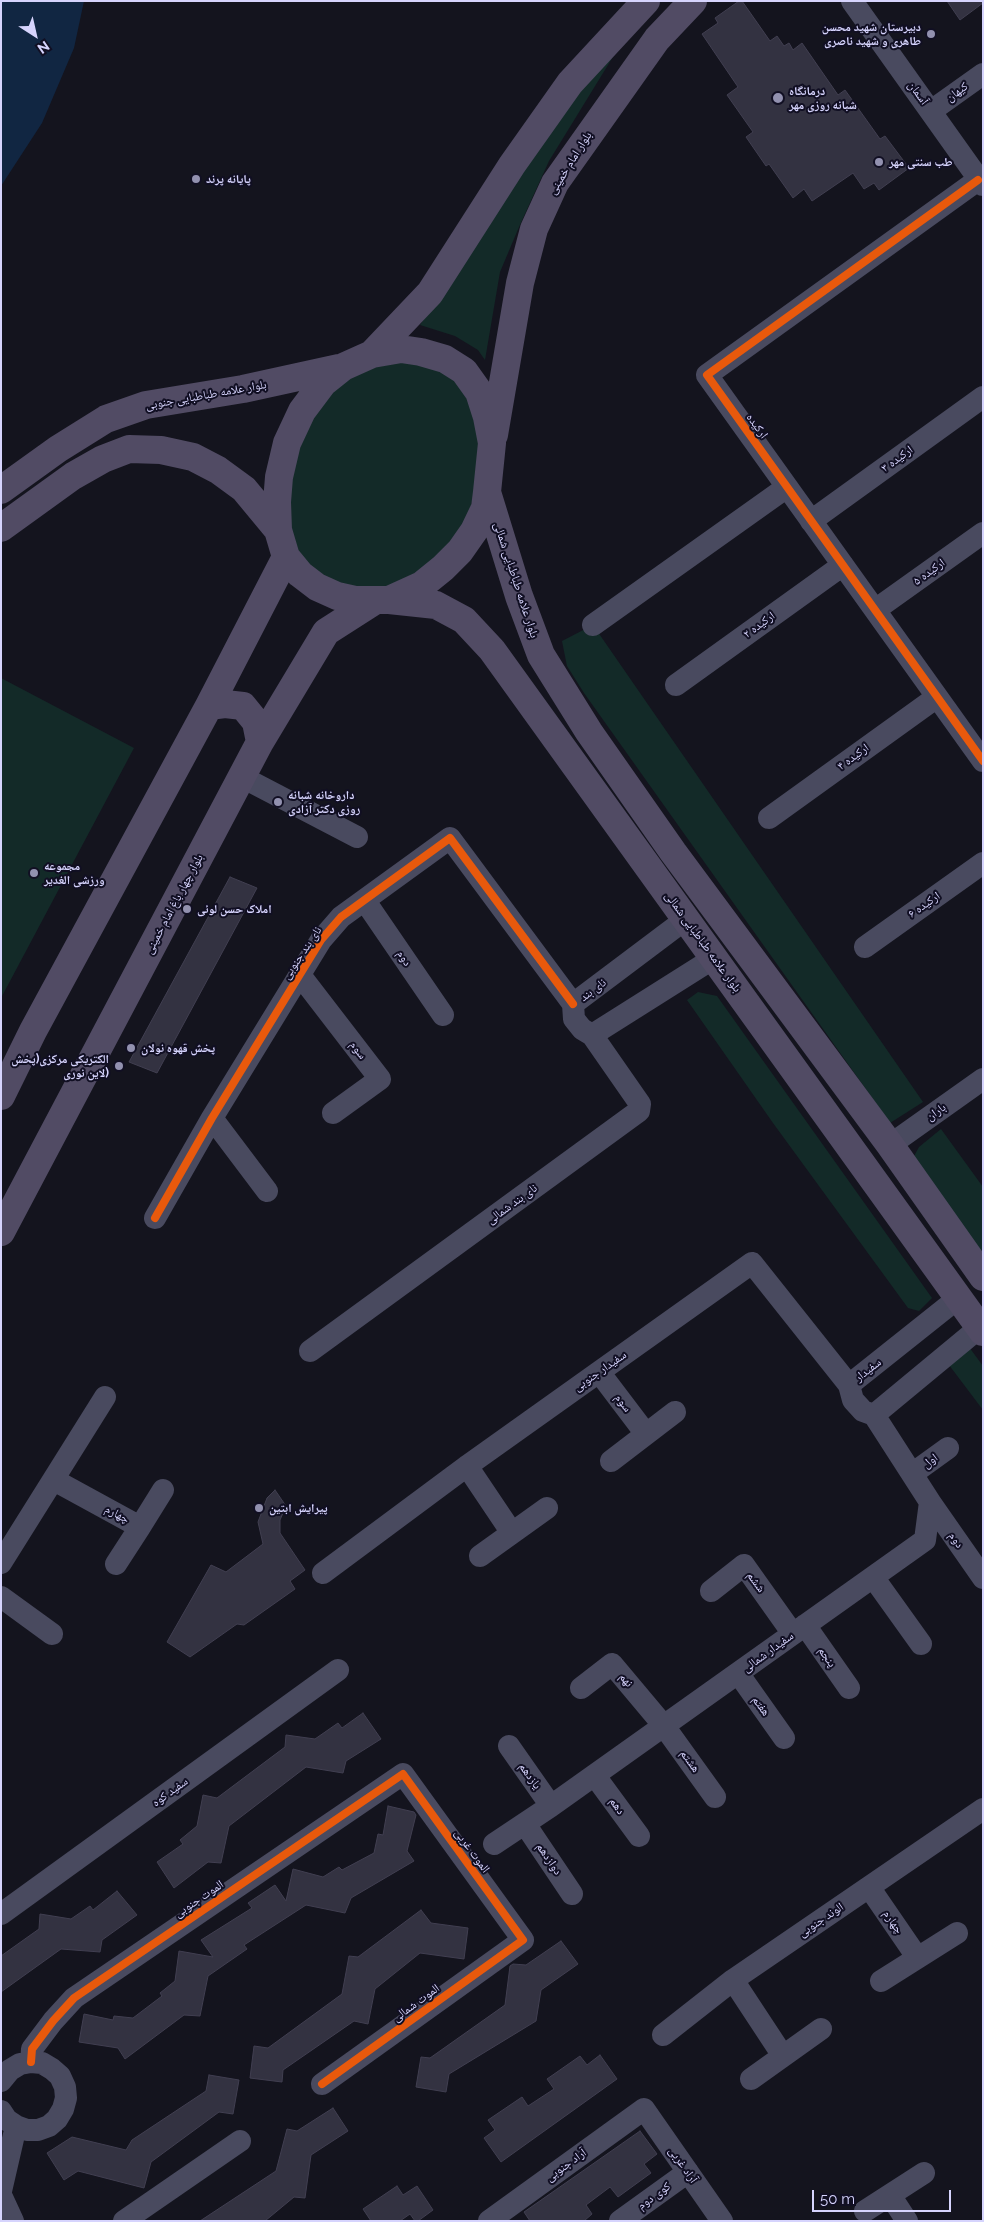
<!DOCTYPE html>
<meta charset="utf-8">
<style>
body{margin:0}
#map{position:relative;width:984px;height:2222px;overflow:hidden;background:#14141e;font-family:Raleway,sans-serif}
canvas{display:block}
.frame{position:absolute;inset:0;border:2px solid #d6d4fd;pointer-events:none}
.north{position:absolute;left:10px;top:10px;width:50px;height:50px;-webkit-text-stroke:4px #110f23;paint-order:stroke;rotate:145deg;font-size:14px;font-weight:700;line-height:20px;text-align:center;color:#d6d4fd}
.north::after{content:'';display:block;margin:auto;width:18px;height:22px;background:#d6d4fd;clip-path:polygon(50% 0,100% 100%,50% 72%,0 100%)}
.scale{position:absolute;left:812px;top:2190px;width:139px;height:22px;box-sizing:border-box;border:2px solid #d6d4fd;border-top:0;padding-left:6px;font-size:15px;line-height:18px;white-space:nowrap;color:#d6d4fd;-webkit-text-stroke:4px #110f23;paint-order:stroke}
</style>
<div id="map">
<canvas width="984" height="2222"></canvas>
<div class="frame"></div>
<div class="north">N</div>
<div class="scale">50 m</div>
</div>
<script>
const ctx = document.querySelector('canvas').getContext('2d');
ctx.lineJoin = 'round';
function fill(path, color) {
  ctx.fillStyle = color;
  ctx.fill(path, 'evenodd');
}
function poly(rows) {
  const path = new Path2D();
  for (const r of rows) {
    path.moveTo(r[0], r[1]);
    for (let i = 2; i < r.length; i += 2) path.lineTo(r[i], r[i + 1]);
  }
  return path;
}
function stroke(path, color, width, dash) {
  ctx.strokeStyle = color;
  ctx.lineWidth = width;
  ctx.lineCap = dash ? 'butt' : 'round';
  ctx.setLineDash(dash || []);
  ctx.stroke(path);
}
function label(font, color, halo, rows, align = 'center') {
  ctx.font = font + ' Raleway,"Noto Naskh Arabic",sans-serif';
  ctx.lineWidth = 4;
  ctx.setLineDash([]);
  ctx.textBaseline = 'middle';
  ctx.strokeStyle = halo;
  ctx.fillStyle = color;
  for (const [text, x, y, turn = 0] of rows) {
    ctx.save();
    ctx.translate(x, y);
    ctx.rotate((+turn || 0) * Math.PI / 180);
    ctx.textAlign = isNaN(turn) ? turn : align;
    if (halo) ctx.strokeText(text, 0, 0);
    ctx.fillText(text, 0, 0);
    ctx.restore();
  }
}
fill(poly([
 [635,21,549,161,519,227,500,272,485,360,478,350,455,336,420,325,539,141],
 [402,359,422,363,452,377,472,405,480,445,477,481,469,514,453,543,426,569,387,588,356,589,326,581,299,557,287,522,289,472,306,422,336,381,368,364],
 [593,625,923,1102,890,1123,584,693,567,666,562,641],
 [1,678,134,748,1,998],
 [698,992,717,996,932,1298,919,1311,908,1308,773,1123,687,1000],
 [941,1129,983,1187,983,1266,913,1158,919,1147],
 [969,1347,983,1366,983,1410,949,1365]
]), '#132a28');
fill(poly([
 [1,1,84,1,74,48,42,123,1,186]
]), '#112642');
const building = poly([
 [739,1,742,1,770,41,777,36,784,46,789,43,793,50,802,43,838,95,845,90,880,139,885,136,909,168,879,190,874,183,864,189,853,173,812,201,804,189,793,198,769,164,766,166,746,137,753,132,727,95,738,87,702,34,718,23,715,18,739,1],
 [947,1,983,1,983,3,960,20,947,1],
 [230,877,257,888,157,1073,129,1062,230,877],
 [275,1490,286,1506,280,1520,280,1533,305,1570,290,1581,295,1589,244,1625,237,1624,190,1657,167,1642,211,1565,226,1572,263,1544,258,1522,267,1498,275,1490],
 [363,1713,381,1739,346,1761,343,1773,306,1767,229,1826,221,1863,208,1862,174,1888,157,1862,183,1844,180,1840,197,1826,203,1795,217,1798,285,1747,286,1735,315,1739,338,1723,342,1728,363,1713],
 [388,1806,414,1812,416,1815,407,1851,414,1861,351,1898,345,1913,306,1905,244,1945,247,1949,208,1976,200,2016,184,2015,125,2059,118,2048,79,2042,84,2014,113,2020,114,2016,133,2018,162,1996,160,1993,175,1981,179,1951,213,1957,201,1940,252,1908,248,1903,275,1885,286,1901,293,1869,323,1877,339,1867,342,1870,374,1853,378,1834,383,1835,388,1806],
 [117,1891,137,1915,102,1940,100,1952,61,1949,1,1992,1,1956,39,1929,40,1914,71,1919,90,1906,93,1910,117,1891],
 [421,1910,431,1923,468,1928,464,1959,420,1953,375,1989,368,2024,354,2021,283,2070,282,2082,250,2078,254,2046,268,2048,342,1994,349,1956,358,1957,421,1910],
 [561,1941,578,1964,541,1990,536,2021,449,2074,446,2092,416,2087,421,2057,430,2058,505,2005,510,1966,513,1964,526,1965,561,1941],
 [600,2055,617,2079,501,2162,484,2138,495,2130,488,2120,522,2097,528,2106,554,2089,547,2079,580,2056,587,2065,600,2055],
 [209,2075,239,2080,233,2114,219,2112,151,2162,144,2188,78,2171,64,2180,47,2153,72,2137,126,2150,132,2140,206,2091,209,2075],
 [333,2108,348,2131,311,2155,305,2198,294,2197,265,2221,200,2221,276,2171,287,2129,297,2131,333,2108],
 [640,2131,657,2154,644,2164,651,2173,618,2197,610,2187,586,2205,592,2214,584,2221,530,2221,524,2212,640,2131],
 [397,2186,403,2195,417,2186,433,2210,418,2221,415,2221,410,2214,400,2221,371,2221,363,2209,397,2186]
]);
fill(building, '#333241');
stroke(building, '#413f51', 1);
stroke(poly([
 [852,1,983,185],
 [931,111,983,74],
 [978,180,707,375,983,761],
 [811,521,983,397],
 [875,610,983,533],
 [593,625,787,487],
 [676,685,843,565],
 [242,777,357,837],
 [769,818,937,697],
 [365,901,443,1015],
 [686,919,573,1004,574,1019,582,1029,592,1035,714,958],
 [865,947,983,863],
 [300,975,380,1079,333,1113],
 [212,1118,267,1191],
 [890,1145,983,1079],
 [155,1218,212,1118,321,940,341,917,450,838,573,1004],
 [957,1299,849,1385,853,1400,863,1411,874,1415,979,1328],
 [310,1351,639,1111,640,1104,592,1035],
 [599,1372,646,1434],
 [611,1461,675,1412],
 [467,1466,512,1533],
 [912,1474,948,1448],
 [54,1480,140,1527,116,1564],
 [930,1502,983,1578],
 [140,1527,163,1490],
 [480,1556,547,1508],
 [1,1563,105,1397],
 [323,1573,467,1466,752,1263,849,1385],
 [873,1577,921,1644],
 [711,1591,744,1565,793,1634],
 [1,1597,52,1634],
 [805,1625,849,1688],
 [738,1673,784,1738],
 [581,1688,612,1664,664,1726,715,1797],
 [509,1746,551,1806],
 [595,1776,639,1836],
 [525,1824,572,1894],
 [494,1844,551,1806,925,1540,930,1502,874,1415],
 [869,1887,917,1957],
 [1,1914,338,1670],
 [733,1980,783,2056],
 [881,1981,957,1933],
 [663,2035,733,1980,983,1809],
 [31,2062,32,2049,53,2021,74,1998,403,1774,523,1940,322,2084],
 [751,2079,821,2029],
 [1,2081,10,2070,20,2064,31,2062,42,2063,52,2069,60,2076,65,2087,66,2098,63,2109,57,2119,49,2126,38,2130,27,2130,16,2126,7,2120,1,2111],
 [1,2191,16,2126],
 [1,2195,13,2221],
 [890,2195,907,2221],
 [865,2211,924,2173],
 [124,2221,240,2141],
 [489,2221,644,2109,722,2221],
 [620,2221,688,2172]
]), '#494a5f', 22);
stroke(poly([
 [372,354,430,293,512,165,570,83,646,1],
 [494,435,520,283,534,229,555,183,657,39,693,1],
 [1,490,58,449,106,419,146,405,243,389,339,368],
 [487,492,485,508,474,531,460,551,443,568,422,585,389,600,355,600,337,596,317,587,300,574,286,557,278,530,277,502,279,477,287,443,302,411,323,383,343,367,372,354,401,349,421,352,445,359,464,371,479,392,487,417,492,443,487,492,519,596,541,655,589,732,673,852,890,1145,983,1277],
 [1,528,73,476,103,459,129,449,161,450,193,457,218,470,244,489,278,530],
 [389,600,436,605,464,620,492,650,983,1332],
 [209,706,225,704,243,706,256,722,260,742],
 [1,1096,33,1031,209,706,286,557],
 [1,1232,260,742,326,632,376,600]
]), '#514b64', 28);
stroke(poly([
 [978,180,707,375,983,761],
 [155,1218,212,1118,321,940,341,917,450,838,573,1004],
 [31,2062,32,2049,53,2021,74,1998,403,1774,523,1940,322,2084]
]), '#e8590c', 8);
for (const [x, y, r, color] of [
 [931,34,5,"#9291af"],
 [778,98,6,"#9291af"],
 [879,162,5,"#9291af"],
 [196,179,5,"#9291af"],
 [278,802,5,"#9291af"],
 [34,873,5,"#9291af"],
 [187,909,5,"#9291af"],
 [131,1048,5,"#9291af"],
 [119,1066,5,"#9291af"],
 [259,1508,5,"#9291af"]
]) {
  const dot = new Path2D();
  dot.arc(x, y, r, 0, 2 * Math.PI);
  ctx.fillStyle = color;
  ctx.fill(dot);
  stroke(dot, '#110f23', 2);
}
label('bold 12px', '#d6d4fd', '#110f23', [
 ["دبیرستان شهید محسن",921,27,"right"],
 ["طاهری و شهید ناصری",921,41,"right"],
 ["درمانگاه",789,91],
 ["شبانه روزی مهر",789,105],
 ["طب سنتی مهر",889,162],
 ["پایانه پرند",206,179],
 ["داروخانه شبانه",288,795],
 ["روزی دکتر آزادی",288,809],
 ["مجموعه",44,866],
 ["ورزشی الغدیر",44,880],
 ["املاک حسن لوئی",197,909],
 ["پخش قهوه نولان",141,1048],
 ["الکتریکی مرکزی(پخش",109,1059,"right"],
 ["لاین نوری)",109,1073,"right"],
 ["پیرایش ابتین",269,1508]
], 'left');
label('12px', '#d6d4fd', '#110f23', [
 ["کیهان",957,92,-36],
 ["آسمان",918,93,54],
 ["بلوار امام خمینی",570,163,-58],
 ["بلوار علامه طباطبایی جنوبی",206,395,-10],
 ["ارکیده",757,426,54],
 ["ارکیده ۳",897,459,-36],
 ["ارکیده ۵",929,572,-36],
 ["بلوار علامه طباطبایی شمالی",516,580,72],
 ["ارکیده ۲",759,625,-36],
 ["ارکیده ۴",853,757,-36],
 ["بلوار چهار باغ امام خمینی",174,904,-62],
 ["ارکیده ۶",924,905,-35],
 ["بلوار علامه طباطبایی شمالی",703,942,54],
 ["نای بند جنوبی",302,953,-56],
 ["دوم",404,958,56],
 ["نای بند",593,990,-37],
 ["سوم",358,1050,52],
 ["باران",936,1112,-35],
 ["نای بند شمالی",512,1204,-36],
 ["سفیدار",868,1370,-38],
 ["سفیدار جنوبی",600,1371,-35],
 ["سوم",623,1403,53],
 ["اول",930,1461,-37],
 ["چهارم",117,1514,28],
 ["دوم",956,1540,55],
 ["ششم",756,1582,54],
 ["سفیدار شمالی",768,1652,-36],
 ["پنجم",827,1657,54],
 ["نهم",626,1680,50],
 ["هفتم",761,1706,54],
 ["هشتم",690,1761,54],
 ["یازدهم",530,1776,54],
 ["سفید کوه",170,1792,-36],
 ["دهم",617,1806,54],
 ["الموت غربی",472,1851,54],
 ["دوازدهم",549,1859,56],
 ["الموت جنوبی",199,1899,-34],
 ["الوند جنوبی",821,1920,-34],
 ["چهارم",893,1922,56],
 ["الموت شمالی",416,2003,-36],
 ["آراد جنوبی",566,2165,-36],
 ["آراد غربی",683,2165,55],
 ["کوی دوم",654,2196,-36]
]);
</script>
